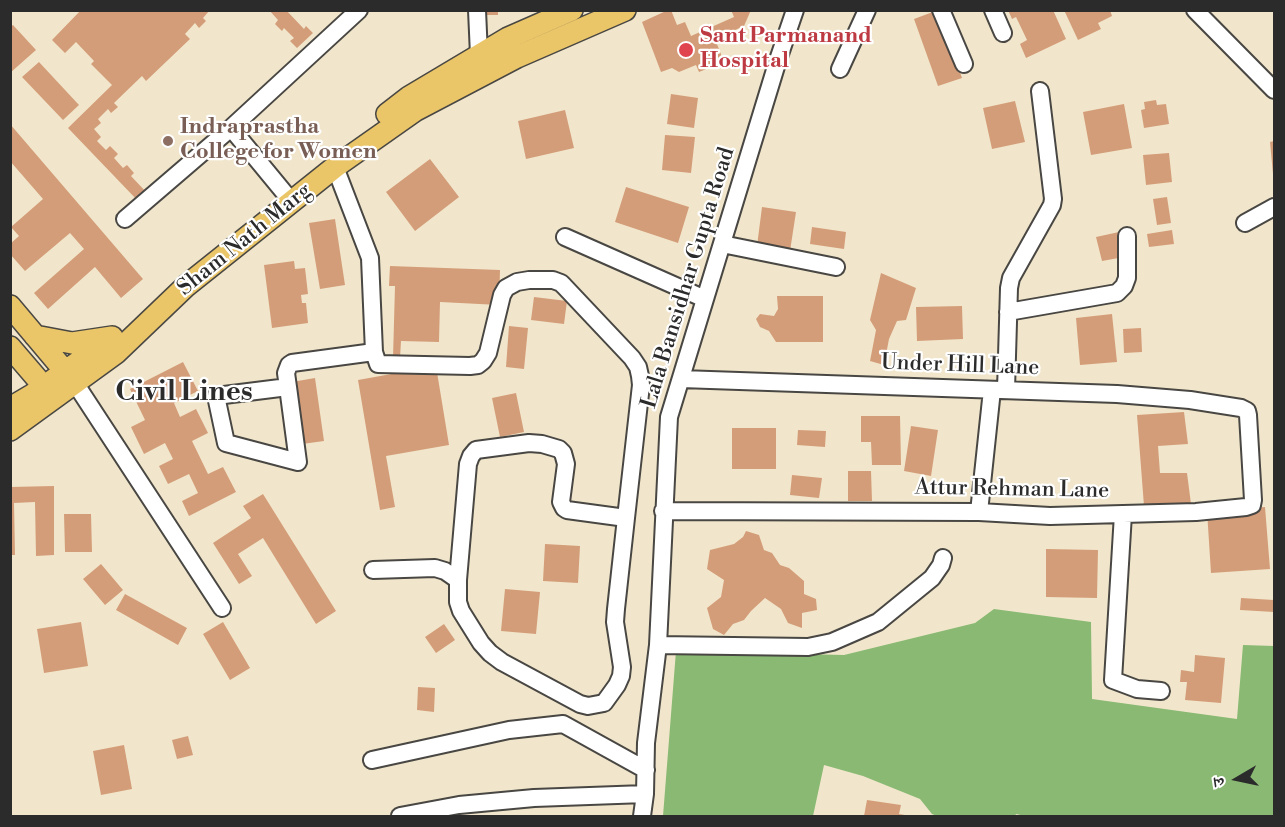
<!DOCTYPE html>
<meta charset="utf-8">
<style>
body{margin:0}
#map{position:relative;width:1285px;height:827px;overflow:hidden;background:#f1e6cb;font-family:"Libre Bodoni","Noto Serif Devanagari",serif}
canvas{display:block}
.frame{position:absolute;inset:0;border:12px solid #2b2b2b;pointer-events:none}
.north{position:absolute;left:1207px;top:749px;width:60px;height:60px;-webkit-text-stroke:4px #fff;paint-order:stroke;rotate:261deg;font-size:16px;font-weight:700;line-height:24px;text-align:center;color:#2b2b2b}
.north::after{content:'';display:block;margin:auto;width:21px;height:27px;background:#2b2b2b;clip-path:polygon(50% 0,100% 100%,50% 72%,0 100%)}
</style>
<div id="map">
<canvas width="1285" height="827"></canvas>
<div class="frame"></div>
<div class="north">उ</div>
</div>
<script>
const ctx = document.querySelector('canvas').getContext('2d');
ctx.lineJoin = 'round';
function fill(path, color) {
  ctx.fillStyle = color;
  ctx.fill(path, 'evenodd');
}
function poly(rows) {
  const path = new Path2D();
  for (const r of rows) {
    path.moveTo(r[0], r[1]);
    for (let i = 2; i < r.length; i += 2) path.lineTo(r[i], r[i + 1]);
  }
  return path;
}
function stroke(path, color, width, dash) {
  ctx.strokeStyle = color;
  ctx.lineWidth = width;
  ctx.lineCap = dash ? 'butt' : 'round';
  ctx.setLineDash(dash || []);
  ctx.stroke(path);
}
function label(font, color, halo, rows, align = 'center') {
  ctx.font = font + ' "Libre Bodoni",serif';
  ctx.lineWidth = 4.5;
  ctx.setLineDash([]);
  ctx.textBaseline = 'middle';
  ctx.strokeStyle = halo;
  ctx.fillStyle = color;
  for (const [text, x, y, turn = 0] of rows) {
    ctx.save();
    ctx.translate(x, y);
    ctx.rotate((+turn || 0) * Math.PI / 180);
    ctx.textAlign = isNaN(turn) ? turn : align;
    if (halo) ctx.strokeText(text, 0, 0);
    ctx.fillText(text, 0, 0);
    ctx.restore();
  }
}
fill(poly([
 [994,609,1091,622,1092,699,1237,719,1243,645,1274,646,1274,816,1025,816,1016,814,1015,816,937,816,932,814,920,799,863,776,824,765,813,816,663,816,676,651,844,655,975,623]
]), '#89b973');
fill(poly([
 [81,10,210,10,203,18,206,21,199,28,195,23,185,34,190,39,146,81,142,76,114,103,118,107,111,113,108,109,98,119,101,123,94,129,101,137,97,141,106,150,110,146,118,154,114,158,123,168,127,165,134,173,131,176,148,194,139,202,68,128,112,85,91,64,94,61,76,42,65,53,52,40],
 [269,10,286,10,304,29,306,26,313,33,297,48,290,41,294,38,284,28,282,31,275,24,278,20],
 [481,10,498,10,498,15,481,15],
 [668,10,671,10,677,25,685,22,691,36,734,17,731,10,751,10,744,26,715,39,724,62,699,72,696,65,679,72,672,68,661,72,642,22],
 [938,10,962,78,938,86,914,19],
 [1008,10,1053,10,1066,39,1026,58,1020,44,1027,40,1016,17,1012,19],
 [1064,10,1110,10,1112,16,1098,23,1101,29,1078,40],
 [13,25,36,50,10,73,10,27],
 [39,62,79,105,63,120,22,77],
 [671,94,698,98,694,128,667,124],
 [1156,100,1157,105,1166,104,1169,124,1144,128,1141,110,1145,109,1144,102],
 [1015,101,1025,142,992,149,983,108],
 [1124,104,1132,148,1091,155,1083,112],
 [565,110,574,148,526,159,518,121],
 [10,124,143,279,121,298,95,267,48,309,34,293,84,249,70,233,25,271,10,254,10,244,19,236,11,227,43,199,10,161],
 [665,135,695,137,691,173,662,170],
 [1274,141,1274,174,1273,174,1270,142],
 [1169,153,1172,182,1146,185,1143,155],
 [430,159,459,197,415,231,386,192],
 [626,187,689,207,678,243,615,222],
 [1167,197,1171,223,1157,225,1153,199],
 [762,207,796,212,790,251,757,246],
 [335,219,345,285,320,289,309,223],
 [812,227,846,232,844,249,810,244],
 [1172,230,1174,244,1149,247,1147,234],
 [1119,232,1124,257,1102,261,1096,237],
 [294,261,295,269,305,268,308,294,301,295,302,303,306,303,308,323,272,328,264,265],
 [390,266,500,270,499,305,440,302,439,342,401,341,400,358,393,358,395,286,389,286],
 [881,273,916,288,906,320,897,321,889,339,884,365,870,361,876,330,870,320],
 [777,296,823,296,823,342,776,342,769,331,760,327,756,319,760,314,774,316,778,309],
 [534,297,567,301,564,324,531,320],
 [962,306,963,339,917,341,916,307],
 [1112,314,1117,362,1080,365,1076,318],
 [509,326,528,328,524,369,506,367],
 [1141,328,1142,352,1124,353,1123,329],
 [183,362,198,391,174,403,180,417,196,409,208,433,192,441,208,474,223,467,236,492,189,516,182,501,198,493,189,474,168,484,159,466,173,459,165,443,144,454,131,427,145,420,130,389],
 [436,366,449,445,386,456,395,507,380,510,358,380],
 [315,378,324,441,302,444,292,382],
 [516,393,524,432,500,437,492,398],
 [1184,412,1188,444,1158,446,1160,473,1187,473,1191,504,1144,506,1137,415],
 [861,416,900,416,901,465,872,465,871,442,861,442],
 [911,426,938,430,931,476,904,471],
 [732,428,776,428,776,469,732,469],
 [798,430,826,431,825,447,797,445],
 [848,471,871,471,872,501,848,501],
 [792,475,822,478,819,498,790,495],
 [54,486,54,555,36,556,35,502,14,503,15,555,10,555,10,487],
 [263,494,336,611,316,624,263,538,238,554,252,576,239,584,213,543,251,518,243,506],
 [1265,507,1270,569,1211,573,1207,511],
 [64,514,91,514,92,552,65,552],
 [746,531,759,535,764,550,772,553,780,565,789,568,804,581,804,594,816,599,817,610,802,613,802,628,788,623,781,609,765,598,751,611,744,620,733,624,724,635,713,629,707,608,721,597,724,580,707,569,710,550,734,544,743,537],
 [545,544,580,546,578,583,543,581],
 [1046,549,1098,550,1097,598,1046,597],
 [101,564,123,590,105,605,83,579],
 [505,589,540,592,536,634,501,631],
 [125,594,187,628,178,645,116,610],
 [1241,598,1274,600,1274,612,1240,610],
 [81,622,88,666,44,673,37,629],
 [223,622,250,668,230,680,203,634],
 [444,624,455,640,436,653,425,637],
 [1195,655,1225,658,1221,703,1185,700,1187,682,1180,682,1181,670,1194,672],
 [418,687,435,688,434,712,417,710],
 [188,736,193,755,177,759,172,740],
 [124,745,132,789,101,795,93,751],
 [867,800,901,805,899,814,905,815,905,816,864,816]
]), '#d49d79');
const minor = poly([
 [477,10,479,55],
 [941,10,964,64],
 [993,10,1003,33],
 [1195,10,1274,90],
 [840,69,867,10],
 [231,128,359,10],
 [335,167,370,258,374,352,378,364,470,366,478,365,483,361,488,353,502,295,506,288,517,282,529,280,553,280,561,283,564,286,632,358,638,367,640,376,641,385,626,518,616,609,615,622,622,667,621,676,617,685,604,703,588,706,580,704,502,662,490,653,481,643,461,611,458,602,458,580,468,464,471,456,476,450,529,443,542,444,559,449,563,453,566,464,561,502,564,508,567,510,626,518],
 [125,219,231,128,292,202],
 [1245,223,1274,207],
 [565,237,705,299],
 [722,244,836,267],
 [1008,312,1117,293,1124,286,1127,278,1127,236],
 [75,383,222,608],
 [288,387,216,396,226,443,298,462,288,387,286,373,289,365,292,363,374,352],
 [1006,390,1009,288,1011,278,1052,205,1053,199,1040,91],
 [663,511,979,512,1050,516,1196,512,1246,507,1252,505,1253,500,1248,415,1247,411,1241,408,1190,400,1117,394,681,379],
 [979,512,992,390],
 [1123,514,1113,680,1137,689,1161,691],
 [373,570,435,568,445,571,458,580],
 [658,645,808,647,832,642,878,622,932,578,941,565,943,558],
 [372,760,509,730,563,724,646,770],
 [400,816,459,805,534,798,645,794],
 [642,816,645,794,646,743,658,645,669,417,778,60,795,10]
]);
const major = poly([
 [387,114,409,97,508,38,572,10],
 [10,306,74,382],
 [35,336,72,343,112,337],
 [10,347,52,396],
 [10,408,32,395,112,338],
 [10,430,116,353,186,286,335,167,416,110,517,57,625,10]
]);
stroke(minor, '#494743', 20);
stroke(major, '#494743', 24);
stroke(minor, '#fff', 16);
stroke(major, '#ebc669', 21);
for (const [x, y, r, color] of [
 [686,50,8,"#e0444e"],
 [168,141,6,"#8d6e63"]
]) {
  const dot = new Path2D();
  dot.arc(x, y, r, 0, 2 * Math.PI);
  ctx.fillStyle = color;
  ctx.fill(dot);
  stroke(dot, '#fff', 2);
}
label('bold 22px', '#be3a42', '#fff', [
 ["Sant Parmanand",700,37],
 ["Hospital",700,62]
], 'left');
label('bold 22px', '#785e54', '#fff', [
 ["Indraprastha",180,128],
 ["College for Women",180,153]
], 'left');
label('22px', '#2b2b2b', '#fff', [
 ["Sham Nath Marg",245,240,-39],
 ["Lala Bansidhar Gupta Road",689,278,-73],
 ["Under Hill Lane",960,366,2],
 ["Attur Rehman Lane",1012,490,1]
]);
label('bold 28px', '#2b2b2b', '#fff', [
 ["Civil Lines",184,393]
]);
</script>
